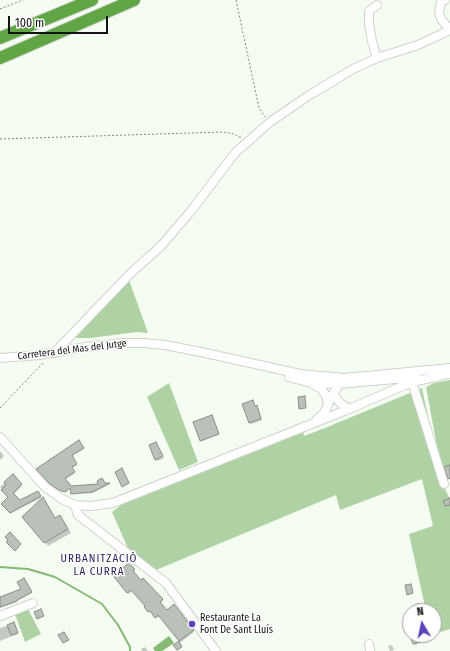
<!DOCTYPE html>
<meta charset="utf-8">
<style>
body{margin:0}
#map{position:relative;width:450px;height:651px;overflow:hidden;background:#f5fcf2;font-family:"Fira Sans Condensed",sans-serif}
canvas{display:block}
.north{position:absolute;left:402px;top:603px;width:40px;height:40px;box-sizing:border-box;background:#fff;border:1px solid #a0a19f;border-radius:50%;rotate:351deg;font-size:11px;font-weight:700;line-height:16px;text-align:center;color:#111410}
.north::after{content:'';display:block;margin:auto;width:14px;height:18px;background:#5e43bb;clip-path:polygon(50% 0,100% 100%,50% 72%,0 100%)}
.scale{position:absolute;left:8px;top:16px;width:100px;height:18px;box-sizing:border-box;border:2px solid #111410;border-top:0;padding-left:5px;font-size:12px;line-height:14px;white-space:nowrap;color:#111410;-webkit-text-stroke:3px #fff;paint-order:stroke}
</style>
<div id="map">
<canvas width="450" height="651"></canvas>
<div class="north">N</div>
<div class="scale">100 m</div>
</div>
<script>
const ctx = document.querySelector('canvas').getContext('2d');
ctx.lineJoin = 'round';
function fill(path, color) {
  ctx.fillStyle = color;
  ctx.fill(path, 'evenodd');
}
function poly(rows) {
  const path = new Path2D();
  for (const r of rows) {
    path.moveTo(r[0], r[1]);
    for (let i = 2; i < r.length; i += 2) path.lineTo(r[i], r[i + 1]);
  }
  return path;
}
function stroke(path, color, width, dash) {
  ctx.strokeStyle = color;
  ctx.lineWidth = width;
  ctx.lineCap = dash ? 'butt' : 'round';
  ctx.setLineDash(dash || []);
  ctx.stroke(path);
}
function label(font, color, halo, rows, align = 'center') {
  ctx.font = font + ' "Fira Sans Condensed",sans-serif';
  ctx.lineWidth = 3;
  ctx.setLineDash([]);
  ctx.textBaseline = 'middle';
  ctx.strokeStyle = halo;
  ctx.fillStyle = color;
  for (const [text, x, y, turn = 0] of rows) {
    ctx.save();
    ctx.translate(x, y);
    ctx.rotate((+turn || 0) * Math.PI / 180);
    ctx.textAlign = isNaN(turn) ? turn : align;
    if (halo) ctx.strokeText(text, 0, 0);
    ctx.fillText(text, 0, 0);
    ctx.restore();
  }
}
fill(poly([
 [129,280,148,333,137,332,90,338,73,338],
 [450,380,450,465,441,468,426,387,434,383],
 [169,383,198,462,179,470,147,397],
 [422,388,441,481,450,499,450,629,434,634,434,611,426,611,409,534,433,526,422,479,340,510,336,495,156,570,145,565,130,553,112,512,121,505,303,431,304,436,325,428],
 [28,609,41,634,25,642,15,614]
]), '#afd2a4');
fill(poly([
 [169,636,174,643,162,651,155,651,153,648]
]), '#85ba73');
fill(poly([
 [253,401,256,407,258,408,262,420,251,424,250,422],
 [213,417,219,434,202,441,201,440],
 [80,442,84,449,72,456,77,465,72,468,75,473,64,480,70,487,110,484,93,493,72,494,71,488,66,492,52,485],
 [156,443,164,458,157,461,154,458,150,446],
 [0,451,4,456,0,460],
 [13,476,22,486,14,494,20,502,39,493,41,498,11,513,3,504,10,497,0,487],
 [43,499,56,519,60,516,63,520,71,533,48,546,23,517],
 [128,564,135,571,133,573,141,581,143,579,163,601,160,603,167,611,175,606,194,632,181,642,160,616,157,618,151,611,150,613,149,612,146,606,133,590,129,594,115,577],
 [25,580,32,593,17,601,17,602,0,608,0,598,22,590],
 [14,624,18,634,0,641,0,628],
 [416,635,421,635,423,642,415,645,412,636],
 [392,645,394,650,390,651,388,646],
 [145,647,148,651,142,651,141,649]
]), '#0003');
stroke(poly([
 [0,567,28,569,55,577,102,604,118,625,130,647,130,651]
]), '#85ba73', 2);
const building = poly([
 [305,396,306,408,299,409,298,397,305,396],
 [253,400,255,406,257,405,261,419,249,423,242,404,253,400],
 [212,415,219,434,200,441,193,422,212,415],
 [79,440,84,448,72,455,77,464,72,467,75,472,65,478,71,486,98,484,97,481,102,478,105,483,110,483,92,492,71,494,70,488,65,492,59,490,50,484,36,469,79,440],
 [156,442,163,456,155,460,149,445,156,442],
 [450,465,450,478,448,479,444,467,450,465],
 [122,468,129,483,122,487,115,472,122,468],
 [13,474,22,484,13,493,20,500,38,491,41,496,10,513,1,504,8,497,1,490,6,485,4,482,13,474],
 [43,497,55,518,60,515,68,529,44,543,22,517,43,497],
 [450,498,450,505,445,506,443,501,450,498],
 [10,532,21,544,15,551,6,542,8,540,5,537,10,532],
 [128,563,135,569,133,571,141,580,143,578,163,599,160,602,167,610,174,604,194,630,179,641,158,615,155,618,150,611,148,612,144,607,145,606,131,590,127,593,114,577,128,563],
 [24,578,32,592,17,600,17,601,0,607,0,597,21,589,17,582,24,578],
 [411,584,413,593,407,595,405,585,411,584],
 [41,609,44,616,37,619,34,612,41,609],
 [14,622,18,633,11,635,7,625,14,622],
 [64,632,69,640,63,643,58,635,64,632],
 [421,636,423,641,413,644,411,639,421,636],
 [179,641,182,647,177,650,173,645,179,641]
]);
fill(building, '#bac1b8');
stroke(building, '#888f86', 1);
const minor = poly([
 [445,0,441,2,439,12,441,19,450,30],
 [377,58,372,41,369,23,369,11,377,5],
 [54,353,131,273,161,246,191,211,235,153,270,122,308,96,353,69,377,58,418,45,450,30],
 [0,358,40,355,85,347,123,343,144,343,165,345,201,352,300,374,345,378,450,368],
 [436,376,450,374],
 [289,377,311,383,339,384,417,377],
 [412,382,444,484],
 [313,384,321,389,325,394,328,402,327,406],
 [333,394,340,403,349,409],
 [317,419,324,413,333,394,342,380],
 [0,437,45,487,62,499,75,505,91,506,113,503,349,409,412,382,440,376],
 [75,505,78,515,166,583,216,651],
 [0,616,33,603],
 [369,644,370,651]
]);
const highway = poly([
 [0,38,92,0],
 [0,58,134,0]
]);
stroke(minor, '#cdd4ca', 10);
stroke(highway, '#d9d9d9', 14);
stroke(poly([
 [236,0,259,108,265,117],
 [0,9,23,0],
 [0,139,223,132,234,134,242,138],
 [0,408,44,362]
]), '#81867f', 1, [2, 2]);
stroke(minor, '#fff', 8);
stroke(highway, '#60a645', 12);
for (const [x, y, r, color] of [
 [192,624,4,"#5e43bb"]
]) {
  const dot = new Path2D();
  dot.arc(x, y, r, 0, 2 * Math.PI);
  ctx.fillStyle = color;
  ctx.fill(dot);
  stroke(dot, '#fff', 1.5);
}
label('10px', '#111410', '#fff', [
 ["Carretera del Mas del Jutge",72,350,-7]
]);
label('10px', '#111410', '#fff', [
 ["Restaurante La",200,618],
 ["Font De Sant Lluís",200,630]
], 'left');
ctx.letterSpacing = '1px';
label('11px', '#2a1e58', '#fff', [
 ["URBANITZACIÓ",99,559],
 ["LA CURRA",99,572]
]);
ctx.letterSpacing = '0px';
</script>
